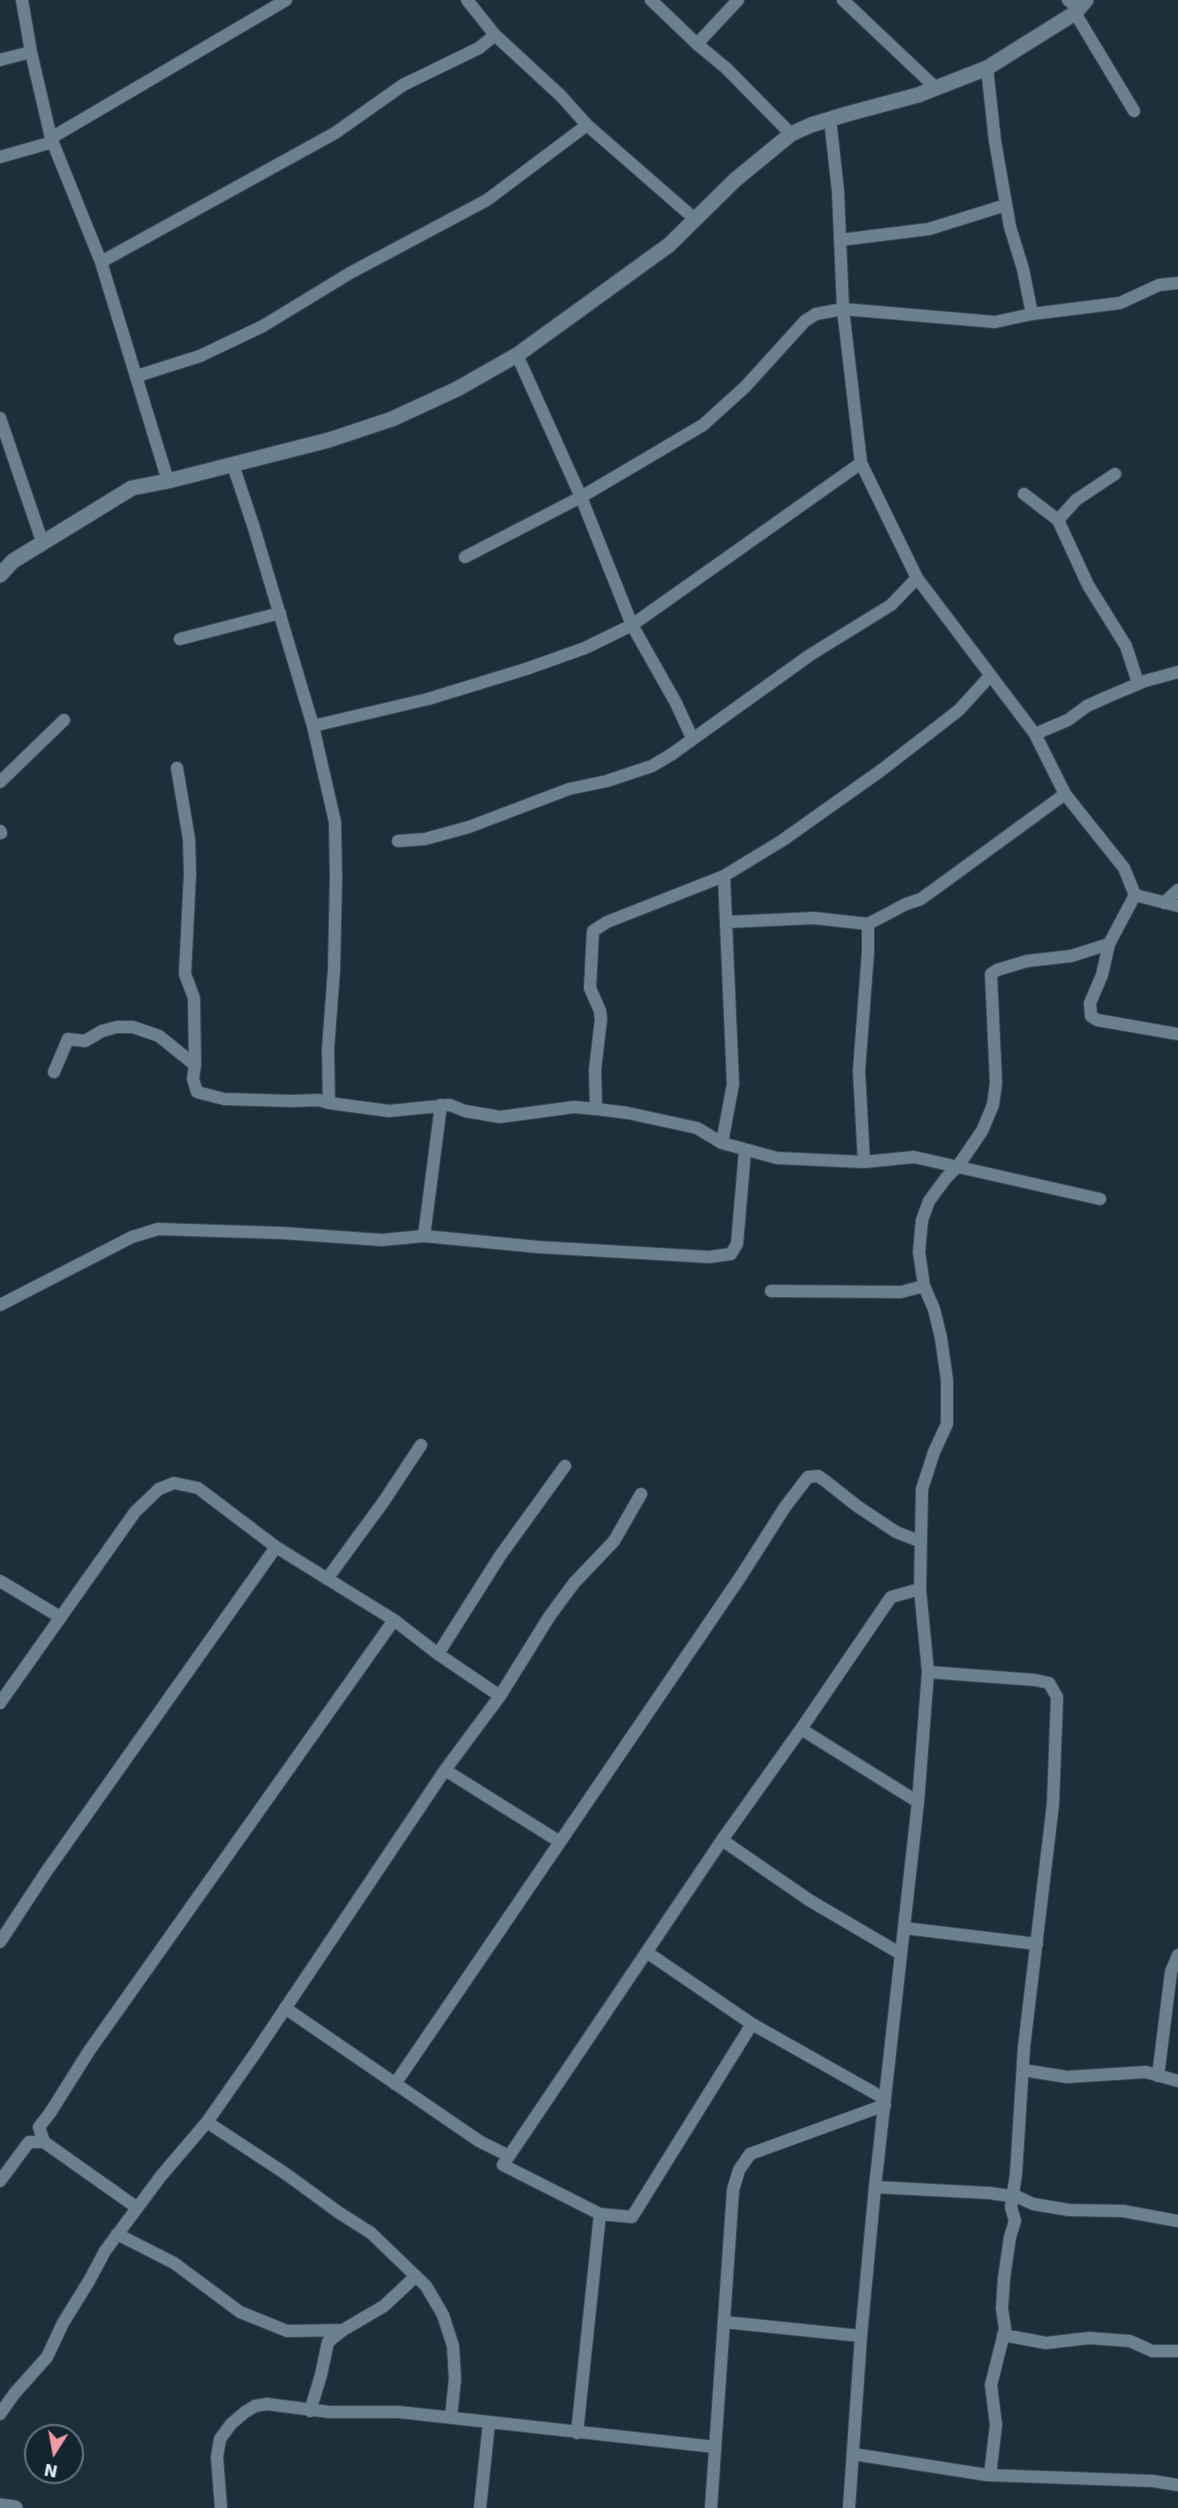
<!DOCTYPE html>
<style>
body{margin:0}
#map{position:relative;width:1178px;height:2508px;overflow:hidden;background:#1d2f3b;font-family:"DejaVu Sans",sans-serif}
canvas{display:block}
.north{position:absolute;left:24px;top:2424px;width:60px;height:60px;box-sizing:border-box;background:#132531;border:2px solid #65757f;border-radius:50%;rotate:191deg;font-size:16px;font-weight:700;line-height:24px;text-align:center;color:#e1edf5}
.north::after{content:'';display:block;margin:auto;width:21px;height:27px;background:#f39aa7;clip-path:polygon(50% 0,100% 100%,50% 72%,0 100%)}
</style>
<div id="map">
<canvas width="1178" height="2508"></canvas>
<div class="north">N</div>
</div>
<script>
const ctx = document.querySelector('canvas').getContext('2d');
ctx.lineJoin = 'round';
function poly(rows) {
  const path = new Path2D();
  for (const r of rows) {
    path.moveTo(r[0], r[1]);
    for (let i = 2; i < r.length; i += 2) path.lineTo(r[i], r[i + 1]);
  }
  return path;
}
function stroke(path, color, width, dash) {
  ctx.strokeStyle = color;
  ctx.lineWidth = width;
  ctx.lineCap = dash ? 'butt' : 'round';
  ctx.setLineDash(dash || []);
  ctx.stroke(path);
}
const minor = poly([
 [22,0,31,52,51,138,101,262,168,481],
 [467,0,495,35,561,96,587,125,696,220],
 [651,0,697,44,726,68,791,134],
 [843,0,937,89],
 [1068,0,1079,9],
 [1075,13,1134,111],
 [697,44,738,0],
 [0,60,31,52],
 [987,68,995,141,1010,227,1023,269,1032,314],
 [830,119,838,191,843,309,861,463,917,578,1035,734,1065,794,1124,868,1135,895],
 [51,138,286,0],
 [0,157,53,142],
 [840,240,929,229,1006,205],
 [101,262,335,133,403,85,479,48,495,35],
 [517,355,581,497,632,625,676,703,692,738],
 [137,376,200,356,263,326,350,273,487,200,587,125],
 [0,418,43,544],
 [233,465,254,528,313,726,335,822,336,877,334,970,328,1049,329,1103],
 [1024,494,1058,520,1088,585,1126,646,1138,683],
 [1058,520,1076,500,1115,474],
 [465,557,581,497,703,425,745,387,805,321,816,314,843,309,995,322,1032,314,1120,303,1159,285,1178,283],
 [180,639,280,613],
 [313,726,428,699,526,669,585,648,632,625,861,463],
 [1035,734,1068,720,1087,706,1107,697,1145,681,1178,672],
 [177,768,189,839,190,874,185,974,194,998,195,1065,193,1079,197,1092,224,1099,293,1101,318,1100,329,1103,389,1111,450,1105,465,1111,500,1117,574,1107,596,1109,628,1113,697,1128,722,1143,777,1158,864,1162,914,1157,1100,1199],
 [0,782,64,720],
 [0,831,1,833],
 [398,841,425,839,469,827,569,789,607,781,652,766,672,754,810,655,891,605,917,578],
 [1135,895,1109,944,1102,975,1090,1003,1091,1016,1097,1020,1178,1034],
 [1135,895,1178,906],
 [1164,903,1178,890],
 [727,922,814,918,868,924],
 [54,1072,68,1039,85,1041,102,1031,117,1027,133,1027,159,1036,195,1065],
 [596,1109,595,1070,601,1019,600,1011,590,988,593,931,607,922,724,876,783,840,883,769,959,710,990,676],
 [722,1143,733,1084,724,876],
 [864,1162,859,1071,868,952,868,924,906,904,921,899,1065,794],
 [424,1236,441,1105],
 [771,1291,901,1292,924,1286],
 [0,1305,132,1237,158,1229,282,1233,382,1240,424,1236,538,1247,709,1257,731,1254,737,1244,745,1151],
 [327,1579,384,1501,421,1445],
 [0,1581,60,1617],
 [438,1654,500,1556,565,1466],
 [928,1672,1035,1680,1049,1683,1057,1697,1053,1804,1024,2047,1016,2174,1011,2207,1015,2221,1010,2237,1004,2278,1002,2308,1005,2329,991,2385,996,2425,990,2475],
 [0,1703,135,1512,159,1489,174,1483,198,1488,276,1547,394,1620,438,1654,500,1696],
 [801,1729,918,1802],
 [722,1840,809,1900,901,1954],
 [560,1842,741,1576,785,1507,808,1477,818,1476,824,1480,857,1506,896,1532,919,1541],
 [904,1928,1037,1944],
 [0,1942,46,1872,276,1547],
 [648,1953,752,2024,885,2099],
 [285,2008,479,2141,509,2156],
 [752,2024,632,2217,600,2214,503,2165,722,1840,801,1729,891,1597,920,1589],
 [1023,2070,1067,2077,1146,2072,1178,2081],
 [1158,2076,1171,1972,1178,1955],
 [395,2084,560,1842,445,1770],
 [207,2122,286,2174,338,2212,371,2233,426,2286,443,2315,453,2346,455,2379,451,2417],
 [44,2142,39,2127,50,2113,89,2051,394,1620],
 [0,2181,29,2142,44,2142,136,2207],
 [875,2187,989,2193,1018,2197,1033,2204,1069,2210,1123,2211,1178,2221],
 [117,2234,174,2263,240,2312,287,2331,343,2330,384,2306,416,2276],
 [724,2322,861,2336],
 [1003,2335,1046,2343,1089,2338,1130,2341,1152,2351,1178,2351],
 [310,2411,321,2375,328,2342,343,2330],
 [0,2414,14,2394,47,2357,63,2323,89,2281,105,2251,161,2176,207,2122,256,2052,445,1770,500,1696,549,1617,574,1583,614,1541,641,1494],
 [577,2433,600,2214],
 [853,2454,987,2475,1153,2481,1178,2485],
 [221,2508,217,2457,220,2439,231,2424,245,2412,255,2406,267,2404,329,2412,399,2412,715,2447],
 [480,2508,489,2423],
 [711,2508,733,2190,739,2170,750,2154,885,2105],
 [849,2508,861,2336,875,2187,918,1802,928,1672,920,1589,922,1489,934,1452,947,1424,947,1380,941,1338,934,1309,924,1286,919,1252,922,1220,929,1201,946,1178,958,1166,982,1131,993,1105,996,1083,991,974,997,970,1027,961,1071,956,1109,944]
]);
const tertiary = poly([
 [0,575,13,561,132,488,168,481,329,440,392,419,457,389,517,355,669,245,735,180,791,134,811,125,847,114,918,95,987,68,1075,13,1086,0],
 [0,2506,15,2508]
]);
stroke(minor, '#3b4a55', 14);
stroke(tertiary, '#3b4a55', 17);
stroke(minor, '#6c818f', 12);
stroke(tertiary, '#6c818f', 15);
</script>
